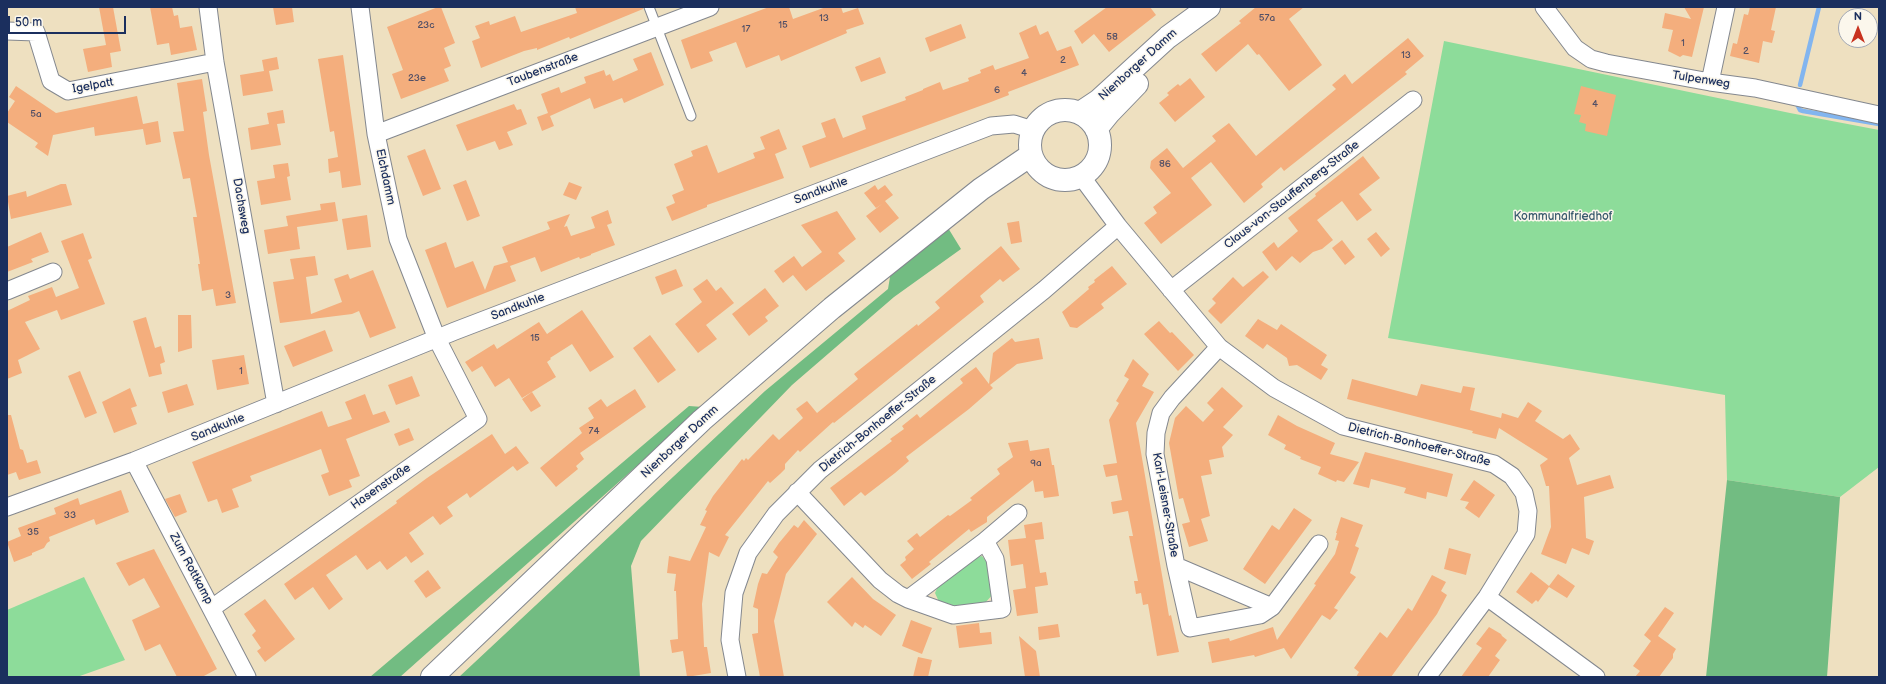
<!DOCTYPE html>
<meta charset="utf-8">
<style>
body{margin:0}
#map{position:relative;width:1886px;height:684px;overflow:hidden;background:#eee0c0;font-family:"Balsamiq Sans",sans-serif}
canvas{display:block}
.frame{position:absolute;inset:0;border:8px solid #1b2f5e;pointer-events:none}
.north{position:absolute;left:1838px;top:8px;width:40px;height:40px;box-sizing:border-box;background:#fbf7ec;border:1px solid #a1a7b3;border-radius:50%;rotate:0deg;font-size:11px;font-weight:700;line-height:16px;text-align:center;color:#1b2f5e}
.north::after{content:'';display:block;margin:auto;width:14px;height:18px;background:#c8321e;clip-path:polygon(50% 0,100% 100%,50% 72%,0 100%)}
.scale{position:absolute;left:8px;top:16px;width:118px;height:18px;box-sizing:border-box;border:2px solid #1b2f5e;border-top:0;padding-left:5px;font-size:12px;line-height:14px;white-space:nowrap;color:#1b2f5e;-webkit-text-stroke:3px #fbf7ec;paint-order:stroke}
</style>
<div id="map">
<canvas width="1886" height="684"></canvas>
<div class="frame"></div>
<div class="north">N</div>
<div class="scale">50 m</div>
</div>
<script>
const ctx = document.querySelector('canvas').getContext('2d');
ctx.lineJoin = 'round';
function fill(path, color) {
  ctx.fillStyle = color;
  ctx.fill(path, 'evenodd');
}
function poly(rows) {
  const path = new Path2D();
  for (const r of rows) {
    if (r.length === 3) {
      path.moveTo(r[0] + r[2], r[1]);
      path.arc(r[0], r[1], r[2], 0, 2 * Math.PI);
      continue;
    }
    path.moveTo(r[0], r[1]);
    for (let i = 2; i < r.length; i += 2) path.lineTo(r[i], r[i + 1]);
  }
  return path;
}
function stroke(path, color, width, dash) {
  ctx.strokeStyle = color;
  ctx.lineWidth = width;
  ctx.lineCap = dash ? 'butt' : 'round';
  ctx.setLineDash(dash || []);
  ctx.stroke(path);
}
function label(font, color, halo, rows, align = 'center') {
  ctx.font = font + ' "Balsamiq Sans",sans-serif';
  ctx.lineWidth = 3;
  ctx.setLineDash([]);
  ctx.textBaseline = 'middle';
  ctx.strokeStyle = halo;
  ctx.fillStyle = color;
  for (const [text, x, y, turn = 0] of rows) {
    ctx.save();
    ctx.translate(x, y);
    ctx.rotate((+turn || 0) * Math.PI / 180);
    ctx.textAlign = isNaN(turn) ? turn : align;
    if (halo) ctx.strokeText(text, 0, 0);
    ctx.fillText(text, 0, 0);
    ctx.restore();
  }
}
fill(poly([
 [1444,41,1790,113,1879,130,1879,467,1840,497,1727,480,1725,395,1388,338],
 [982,556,989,565,994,593,985,603,955,607,940,604,935,593,939,584,972,558],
 [84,577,125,660,77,677,7,677,7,610]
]), '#8ddc9a');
fill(poly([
 [945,223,961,249,894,297,792,385,641,541,631,566,640,677,459,677,765,391,888,289,891,271],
 [689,406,703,407,400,677,370,677],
 [1727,480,1840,497,1827,677,1706,677]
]), '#72bc82');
stroke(poly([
 [1800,85,1819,7],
 [1797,104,1800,110,1803,111,1879,124]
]), '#82b5ef', 4.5);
fill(poly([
 [99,7,113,7,121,51,110,53,112,67,88,72,83,49,106,45],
 [150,7,172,7,174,16,178,15,180,28,192,26,197,50,171,55,169,43,157,45],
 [273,7,292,7,294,22,276,25],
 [438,7,441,7,455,43,444,48,451,66,444,69,449,81,401,99,392,74,403,70,387,27],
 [575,7,643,7,643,9,570,39,569,37,537,50,537,48,524,51,481,68,472,41,480,38,475,26,489,21,490,25,515,16,521,32,577,13],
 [769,7,789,7,793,19,826,7,841,7,843,13,858,8,864,24,846,30,847,33,781,61,779,55,746,68,736,42,709,52,713,61,691,69,681,40],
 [1107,7,1150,7,1156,15,1109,52,1094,34,1082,44,1074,31],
 [1256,7,1304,7,1289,19,1322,65,1289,91,1259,54,1257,55,1248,44,1216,72,1201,54,1241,23,1239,21],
 [1684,7,1704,7,1692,57,1683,55,1680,57,1668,51,1673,30,1662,28,1665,13,1691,19],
 [1750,7,1776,7,1771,30,1775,31,1772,43,1763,41,1759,63,1730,56,1733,43,1737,44,1744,14,1748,15],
 [961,24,966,38,930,52,925,38],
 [1036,25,1040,35,1048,31,1057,51,1071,46,1079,65,1008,92,1009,95,991,102,810,168,802,146,826,137,821,123,835,118,843,138,866,129,862,116,906,100,905,97,923,90,923,89,940,82,943,90,969,81,968,78,981,73,980,70,993,65,995,70,1029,58,1019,33],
 [1408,38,1424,56,1405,72,1407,74,1284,171,1281,167,1261,184,1263,187,1244,203,1211,162,1191,178,1212,205,1161,244,1144,223,1157,213,1153,207,1171,193,1150,168,1151,161,1167,148,1183,168,1216,141,1212,136,1229,123,1256,156,1336,89,1332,85,1345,74,1352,84],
 [651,52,664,85,624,103,622,98,594,109,590,98,550,116,554,126,542,131,537,117,548,113,541,94,559,87,561,93,586,83,584,77,604,70,606,76,610,74,613,81,638,70,633,59],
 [343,55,361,185,342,188,340,171,329,173,328,159,338,157,334,131,330,132,318,59],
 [277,57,279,69,269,71,273,91,243,96,240,75,264,71,262,60],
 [880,57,886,73,861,82,855,67],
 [1190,78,1205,97,1175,122,1159,103,1169,95,1167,93,1173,88,1178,84,1180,86],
 [202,79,207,111,203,112,209,155,236,303,216,306,213,289,202,291,198,264,200,264,193,217,197,217,190,178,183,179,173,132,184,131,177,83],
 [16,86,56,113,137,96,143,124,158,121,161,142,146,145,143,129,95,136,94,127,53,135,48,156,35,147,38,143,7,122,7,113,15,101,9,97],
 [1581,86,1616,95,1607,136,1585,131,1586,124,1579,122,1581,115,1574,114],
 [514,104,517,110,521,109,527,124,507,132,513,145,499,150,495,141,467,151,456,125],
 [283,110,285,123,277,124,281,145,251,150,248,128,269,124,267,113],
 [779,129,787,149,775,154,784,178,707,205,707,207,672,221,666,207,675,203,672,195,684,190,674,164,693,156,691,151,707,145,718,173,755,158,753,153,765,149,760,137],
 [425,149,441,189,423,196,407,156],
 [1363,156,1380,178,1359,194,1372,210,1357,221,1342,201,1317,220,1333,240,1322,249,1313,252,1300,263,1292,256,1276,271,1262,252,1274,242,1278,248,1298,231,1288,218,1316,196,1315,194],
 [288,163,290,176,287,177,291,200,261,205,257,181,275,178,273,165],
 [466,180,480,216,467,221,453,185],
 [569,182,582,187,576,200,563,195],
 [61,184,66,184,72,205,11,219,7,196,26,191,27,197],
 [875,185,878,190,885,185,893,195,885,201,899,218,880,233,866,216,882,204,876,208,864,193],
 [335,202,338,221,297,227,300,249,268,254,264,230,288,226,286,216,321,210,320,204],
 [608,210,612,223,607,225,615,245,591,254,591,255,580,259,579,257,541,272,535,257,510,266,516,281,447,308,425,250,446,242,455,268,473,261,485,290,494,266,508,262,502,247,550,229,547,222,570,214,564,227,567,226,571,236,595,228,591,217],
 [837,211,856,239,838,253,845,261,806,291,793,275,783,283,774,271,794,256,802,267,822,252,801,225],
 [367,215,371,247,347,250,342,219],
 [1019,221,1022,242,1011,244,1007,223],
 [41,232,49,252,31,259,33,262,7,272,7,247],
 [1376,232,1390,249,1381,257,1367,239],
 [83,233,92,258,88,260,105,304,61,320,57,310,25,322,40,349,18,360,22,373,7,379,7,311,30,300,28,296,52,287,56,297,79,288,61,241],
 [1342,240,1355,257,1345,265,1332,248],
 [1001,246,1020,269,1003,282,1000,279,980,296,984,302,834,423,833,422,800,452,798,450,785,464,785,469,780,474,770,483,768,481,725,535,729,537,719,557,709,552,702,604,704,647,707,647,711,673,687,677,683,651,672,653,670,640,678,639,676,591,674,591,676,574,667,573,669,556,690,561,706,527,700,525,707,511,705,510,713,496,742,459,744,461,746,458,748,460,773,434,779,440,803,418,796,409,807,401,817,413,858,379,854,374,917,324,918,326,940,308,935,302],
 [315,256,318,275,306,277,311,314,342,302,334,279,348,274,350,279,373,270,396,328,370,338,359,311,352,314,280,323,273,282,294,279,290,259],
 [1112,266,1127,284,1101,304,1104,308,1077,328,1070,327,1062,312,1089,289,1088,287,1095,282,1094,280],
 [676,269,683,286,662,295,655,277],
 [1263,271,1269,277,1221,324,1208,311,1216,303,1212,299,1233,277,1243,287],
 [707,279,716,291,721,287,734,303,706,325,717,339,698,353,675,324,702,302,693,289],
 [765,288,779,306,765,317,768,321,749,336,732,314],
 [582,310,614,357,590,372,572,344,550,358,551,359,547,362,556,377,522,398,509,378,495,387,482,366,472,372,465,362,494,344,497,349,539,322,547,334],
 [178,315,191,315,192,348,178,352],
 [146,317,155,348,161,346,165,362,160,364,162,374,149,377,133,321],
 [1258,319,1277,330,1281,324,1327,355,1321,365,1328,369,1321,380,1297,365,1289,366,1287,358,1267,344,1263,349,1245,336],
 [1159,321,1170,333,1172,332,1194,355,1178,371,1144,334],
 [325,330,333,351,293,367,284,346],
 [650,335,676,370,658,383,633,348],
 [1012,338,1015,342,1039,338,1043,359,1017,364,990,385,993,388,969,409,906,457,909,461,895,473,865,496,861,492,844,506,830,488,892,441,890,439,904,429,902,426,917,414,920,418,963,383,960,379,976,367,989,384,993,353],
 [244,355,249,384,217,390,212,360],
 [1133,359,1149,374,1142,386,1154,392,1136,423,1169,616,1171,615,1179,652,1157,656,1148,604,1143,605,1141,593,1136,594,1134,581,1138,581,1129,536,1133,536,1128,511,1113,514,1111,502,1122,500,1117,475,1106,477,1103,465,1117,463,1109,420,1119,403,1116,401,1129,379,1124,376],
 [80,371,97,413,85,418,68,376],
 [412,376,420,396,396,405,388,385],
 [1352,379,1417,396,1421,384,1461,393,1463,386,1475,388,1470,410,1501,418,1502,413,1518,418,1528,402,1542,411,1535,421,1563,439,1570,434,1580,449,1569,458,1577,485,1610,475,1614,488,1584,497,1586,538,1594,541,1589,555,1572,548,1566,564,1541,554,1551,527,1549,486,1546,486,1540,465,1548,459,1499,428,1496,439,1472,433,1473,431,1347,399],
 [187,384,194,405,168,413,162,392],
 [1222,387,1243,406,1223,427,1233,435,1222,447,1224,457,1209,460,1212,474,1201,476,1210,516,1201,519,1208,541,1189,547,1182,524,1190,522,1183,498,1179,499,1169,443,1175,418,1186,406,1203,422,1214,410,1207,403],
 [130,388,137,406,131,408,137,424,114,433,102,402],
 [635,389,646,407,580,453,584,459,576,466,578,469,556,487,540,468,582,433,579,428,594,418,588,408,601,399,607,407],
 [532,392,541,406,531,412,522,399],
 [365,394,373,415,385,411,390,422,346,439,360,476,349,480,352,487,329,496,321,475,329,472,321,449,250,476,252,481,232,489,239,507,222,513,217,499,208,502,192,462,322,411,328,427,352,419,345,402],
 [7,415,11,415,20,449,23,450,27,463,37,460,41,473,19,480,16,472,7,475],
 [1278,415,1297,426,1335,443,1330,454,1359,462,1344,482,1337,480,1336,482,1318,474,1321,467,1300,459,1301,457,1284,449,1286,445,1268,435],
 [409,428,414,440,399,446,394,434],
 [492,434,505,454,516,446,529,463,517,471,513,466,470,498,467,493,447,507,453,516,440,525,433,516,409,533,424,554,411,563,406,556,387,570,380,561,367,570,356,555,326,575,343,599,329,610,313,587,295,600,284,584,397,503,396,501,427,478],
 [1028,440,1030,451,1049,448,1052,465,1054,465,1059,496,1044,498,1043,491,1035,492,1033,480,987,517,987,522,971,532,969,529,929,562,931,564,912,579,900,565,906,560,905,557,914,549,907,541,917,533,920,537,948,515,950,516,972,500,970,498,1000,474,997,469,1013,457,1008,443],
 [1365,452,1453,474,1447,497,1427,492,1426,499,1404,493,1406,488,1371,479,1369,488,1353,484],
 [1474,480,1495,495,1479,518,1465,508,1469,502,1460,500],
 [121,490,129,512,96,525,94,519,49,537,50,541,47,543,44,548,32,553,32,555,14,562,7,542,21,536,18,528,56,514,54,508,78,498,80,505],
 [180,494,187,512,175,517,165,499],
 [1294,508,1312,520,1265,584,1243,569,1272,525,1279,530],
 [1341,517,1363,525,1355,546,1359,548,1350,573,1356,577,1334,608,1338,610,1330,620,1322,615,1291,659,1284,648,1255,657,1254,655,1212,663,1208,642,1229,638,1230,641,1273,627,1277,640,1316,585,1314,584,1335,554,1339,541,1335,540,1337,533,1336,533],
 [804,520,817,534,786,574,774,621,784,677,760,677,752,634,758,633,758,609,753,607,758,584,762,573,767,574,778,557,773,552,779,543,794,525,798,528],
 [1042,522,1044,539,1035,540,1040,573,1046,572,1048,585,1035,587,1038,613,1017,616,1013,590,1026,588,1023,564,1011,566,1008,540,1026,538,1024,525],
 [1449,548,1471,554,1466,575,1444,569],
 [154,549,217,669,202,677,177,677,160,644,145,651,132,620,160,607,144,578,129,586,116,563],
 [428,570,441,588,426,598,414,581],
 [1531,572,1549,586,1558,574,1575,586,1567,598,1549,587,1538,602,1536,600,1532,604,1516,592],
 [1432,575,1446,582,1441,591,1447,595,1437,614,1391,677,1356,677,1359,672,1354,668,1380,632,1387,638,1408,608,1412,611],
 [852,577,873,599,896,615,881,636,865,625,863,628,855,622,852,627,827,602],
 [265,599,295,639,265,662,257,651,261,648,252,635,256,631,244,614],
 [1665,607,1674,613,1658,636,1676,649,1673,654,1673,658,1659,677,1635,677,1640,671,1633,666,1651,641,1644,635],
 [911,620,932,628,922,654,902,646],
 [979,623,980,633,991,632,992,644,959,648,956,626],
 [1058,624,1060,637,1039,640,1038,627],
 [1489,627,1501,634,1502,636,1507,640,1495,656,1500,660,1488,677,1461,677,1482,648,1476,644],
 [1019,636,1036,651,1040,677,1025,677],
 [918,657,932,660,928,677,913,677]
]), '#f4ae7d');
const lane = poly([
 [649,7,691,116]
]);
const street = poly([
 [208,7,215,62,276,404],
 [1544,7,1575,48,1591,59,1606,63,1710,82,1755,88,1879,115],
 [7,31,36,32,51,81,68,91,215,62],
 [1710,82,1726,7],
 [376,134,710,7],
 [1081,176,1118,226,1219,347,1274,388,1343,426,1494,464,1512,476,1524,493,1528,511,1526,534,1487,597,1427,677],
 [1171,290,1413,100],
 [7,291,53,272],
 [1219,347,1172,398,1161,413,1156,433,1155,454,1176,566,1190,628,1260,615,1272,607,1319,544],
 [134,461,247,677],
 [797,492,880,580,898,594,908,599,953,615,1002,609,995,559,985,541,908,599],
 [7,507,134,461,455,331,991,126,1014,124,1033,130],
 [985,541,1018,513],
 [1176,566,1272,607],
 [1487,597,1596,677],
 [212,608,478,419,437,339,398,239,376,134,360,7],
 [737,677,730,640,734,593,748,553,776,514,820,470,1044,290,1118,226]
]);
const secondary = poly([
 [1065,145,35],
 [1080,113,1098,101,1168,37,1209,7],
 [1096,129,1109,113,1137,84],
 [432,677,702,420,832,308,981,189,1031,155]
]);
stroke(lane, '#84888f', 11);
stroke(street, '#84888f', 19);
stroke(secondary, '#84888f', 24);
stroke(lane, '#fff', 9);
stroke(street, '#fff', 17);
stroke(secondary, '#fff', 22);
label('10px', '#514f66', null, [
 ["13",824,18],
 ["57a",1267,18],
 ["23c",426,25],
 ["15",783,25],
 ["17",746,29],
 ["58",1112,37],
 ["1",1683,43],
 ["2",1746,51],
 ["13",1406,55],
 ["2",1063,60],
 ["4",1024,73],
 ["23e",417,78],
 ["6",997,90],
 ["4",1595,104],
 ["5a",36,114],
 ["86",1165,164],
 ["3",228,295],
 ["15",535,338],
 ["1",241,371],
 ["74",594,431],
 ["9a",1036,463],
 ["33",70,515],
 ["35",33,532]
]);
label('12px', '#1b2f5e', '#fbf7ec', [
 ["Nienborger Damm",1138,65,-42],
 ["Taubenstraße",543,70,-21],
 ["Tulpenweg",1701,80,9],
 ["Igelpatt",93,86,-10],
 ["Elchdamm",385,177,78],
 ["Sandkuhle",821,191,-21],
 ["Claus-von-Stauffenberg-Straße",1292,195,-38],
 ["Dachsweg",241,206,80],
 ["Sandkuhle",518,307,-21],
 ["Dietrich-Bonhoeffer-Straße",878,424,-39],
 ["Sandkuhle",218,428,-22],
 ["Nienborger Damm",680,442,-43],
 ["Dietrich-Bonhoeffer-Straße",1419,445,14],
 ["Hasenstraße",381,487,-35],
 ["Karl-Leisner-Straße",1165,505,80],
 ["Zum Rottkamp",191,569,62]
]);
label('12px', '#385a6d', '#fbf7ec', [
 ["Kommunalfriedhof",1563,217]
]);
</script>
